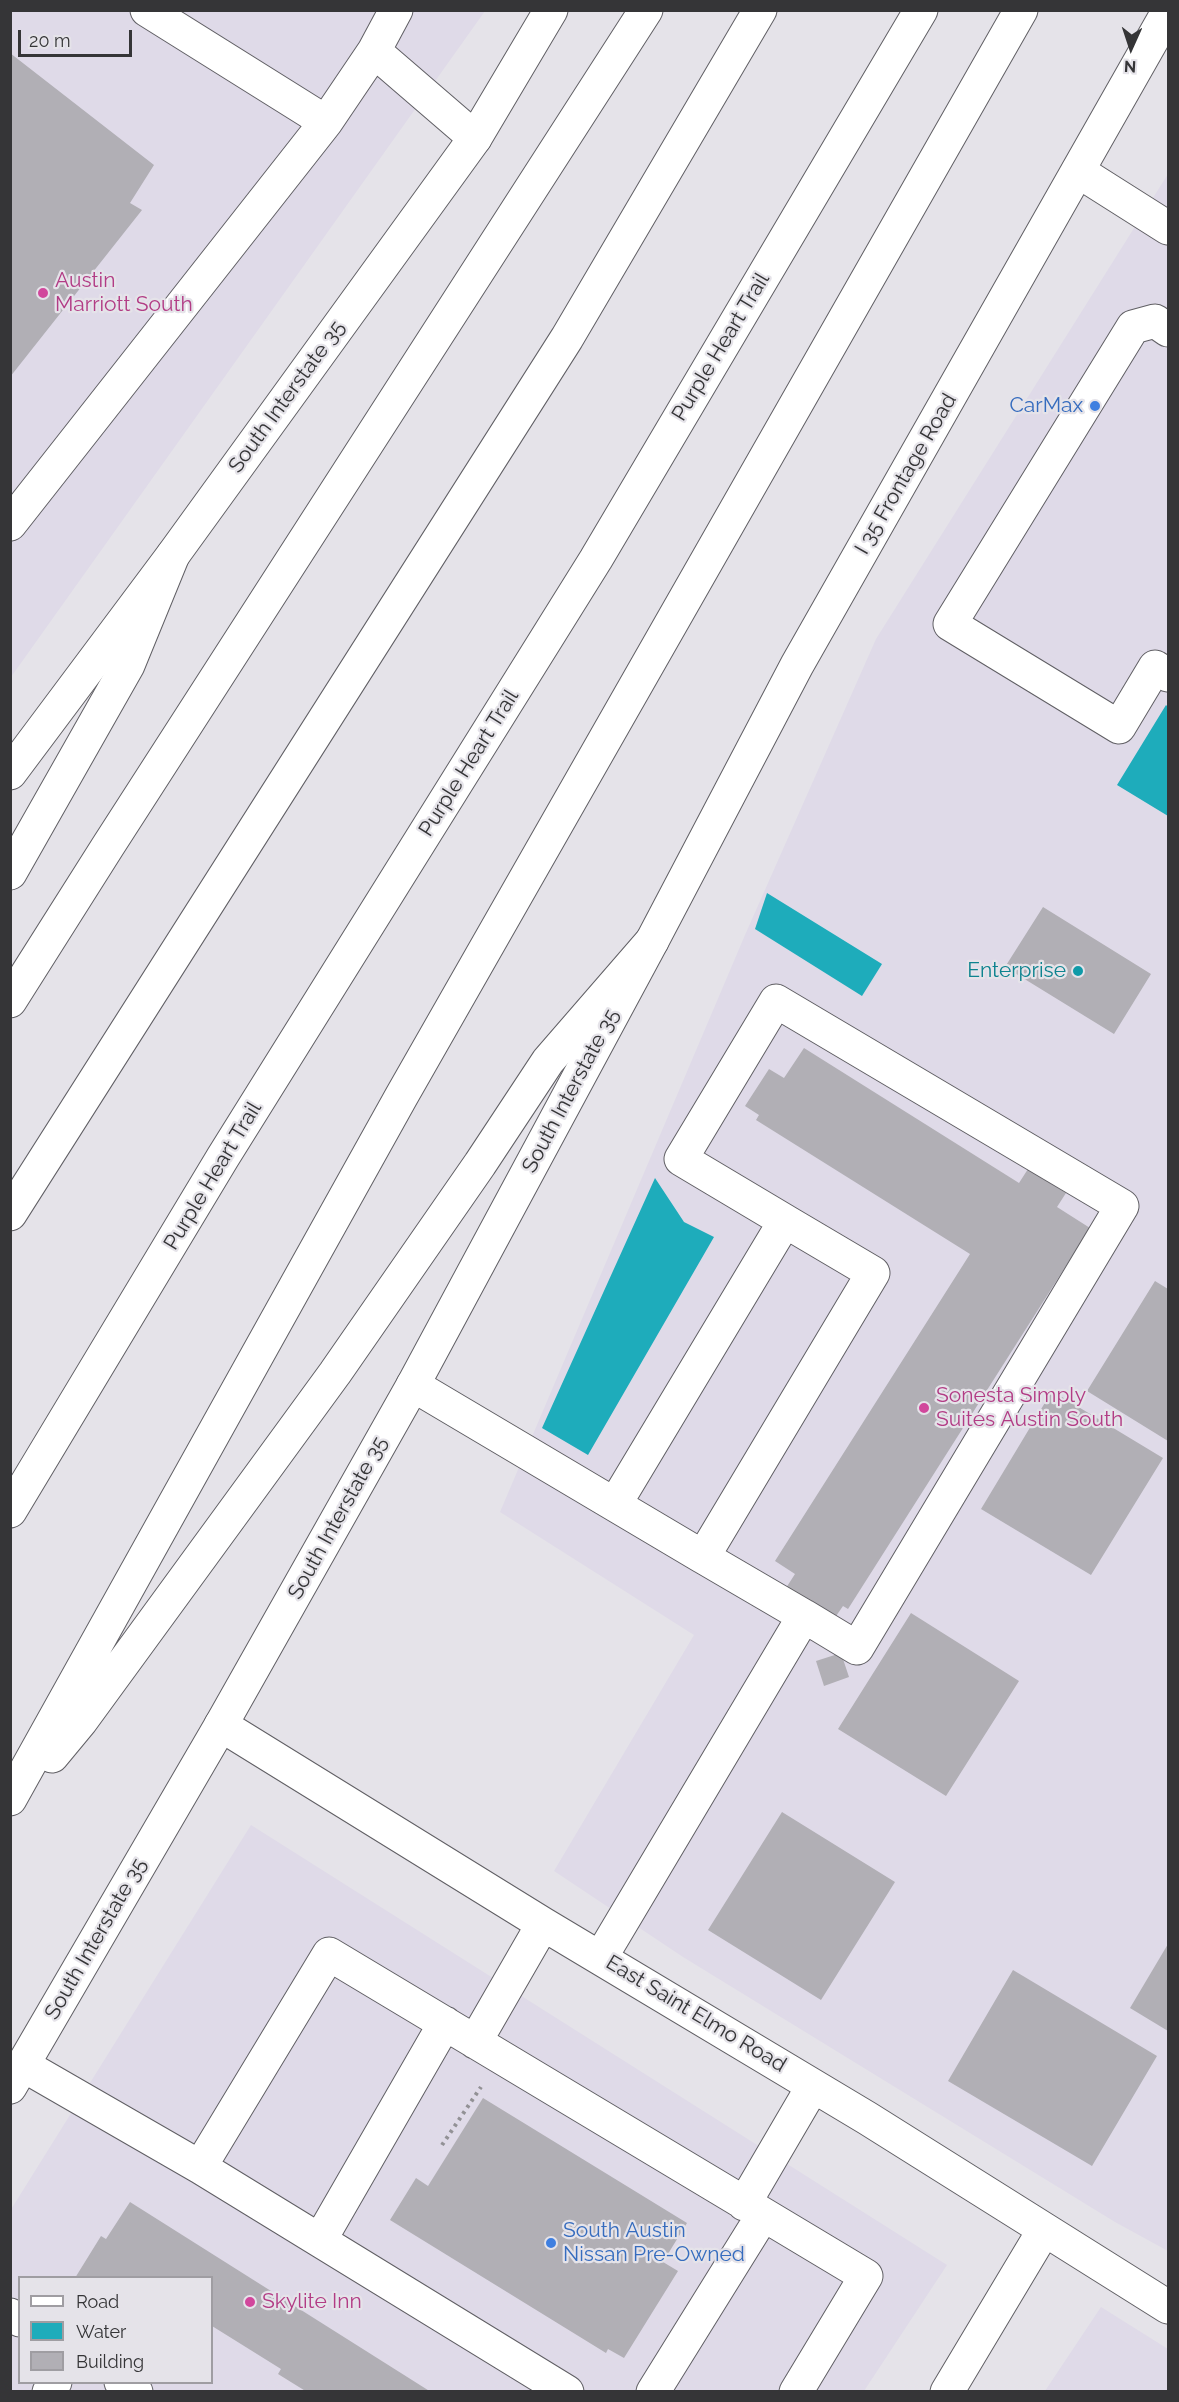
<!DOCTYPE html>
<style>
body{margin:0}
#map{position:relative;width:1179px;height:2402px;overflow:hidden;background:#e5e3e9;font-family:Raleway,sans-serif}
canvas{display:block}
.frame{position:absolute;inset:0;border:12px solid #353537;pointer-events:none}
.legend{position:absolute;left:18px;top:2276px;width:195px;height:108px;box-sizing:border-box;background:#e5e3e9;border:2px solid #9f9da2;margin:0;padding:8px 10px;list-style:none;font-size:18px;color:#353537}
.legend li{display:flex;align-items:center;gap:12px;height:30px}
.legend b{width:30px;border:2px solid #9f9da2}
.north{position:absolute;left:1101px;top:18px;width:60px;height:60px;-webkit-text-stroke:4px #e5e3e9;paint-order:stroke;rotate:183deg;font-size:16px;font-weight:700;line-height:24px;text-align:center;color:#353537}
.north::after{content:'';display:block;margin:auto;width:21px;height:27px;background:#353537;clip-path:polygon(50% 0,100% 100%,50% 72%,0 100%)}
.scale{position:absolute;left:18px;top:30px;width:114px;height:27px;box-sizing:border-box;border:3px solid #353537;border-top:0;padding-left:8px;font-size:18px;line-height:21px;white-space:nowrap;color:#353537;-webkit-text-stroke:4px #e5e3e9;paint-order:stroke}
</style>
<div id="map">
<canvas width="1179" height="2402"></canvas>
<div class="frame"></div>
<ul class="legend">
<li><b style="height:8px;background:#fff"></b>Road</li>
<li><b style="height:16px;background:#1eacbb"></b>Water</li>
<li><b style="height:16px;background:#b1afb5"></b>Building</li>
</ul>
<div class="north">N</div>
<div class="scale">20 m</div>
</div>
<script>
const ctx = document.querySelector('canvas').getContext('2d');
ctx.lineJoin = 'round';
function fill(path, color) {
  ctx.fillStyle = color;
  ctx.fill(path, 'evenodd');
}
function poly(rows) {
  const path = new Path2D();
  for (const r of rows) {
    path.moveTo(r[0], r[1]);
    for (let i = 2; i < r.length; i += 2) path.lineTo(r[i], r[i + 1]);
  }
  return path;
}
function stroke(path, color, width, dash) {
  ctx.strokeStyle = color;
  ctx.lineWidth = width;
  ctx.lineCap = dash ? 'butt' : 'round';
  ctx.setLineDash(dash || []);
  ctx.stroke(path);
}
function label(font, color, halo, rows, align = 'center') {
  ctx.font = font + ' Raleway,sans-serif';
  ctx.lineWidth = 4.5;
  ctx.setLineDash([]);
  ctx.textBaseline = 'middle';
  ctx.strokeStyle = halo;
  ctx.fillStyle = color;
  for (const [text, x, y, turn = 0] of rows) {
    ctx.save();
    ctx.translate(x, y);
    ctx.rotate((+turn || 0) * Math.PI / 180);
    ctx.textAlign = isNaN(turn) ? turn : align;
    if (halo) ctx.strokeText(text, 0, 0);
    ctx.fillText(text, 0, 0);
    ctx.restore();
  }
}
fill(poly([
 [11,11,485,11,11,677],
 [1168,174,1168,2251,1115,2222,683,1957,554,1871,694,1635,500,1512,745,935,876,639],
 [251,1825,947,2265,864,2391,11,2391,10,2211],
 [20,2278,212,2278,212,2382,20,2382],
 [1101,2307,1168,2349,1168,2391,1045,2391]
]), '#dfdae8');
fill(poly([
 [1166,705,1168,707,1168,816,1117,785],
 [767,893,882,964,862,996,755,929],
 [655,1178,684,1222,714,1237,588,1455,542,1428]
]), '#1eacbb');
fill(poly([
 [10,53,154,165,130,203,142,210,10,377],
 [1043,907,1151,974,1114,1034,1005,967],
 [804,1048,1019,1183,1028,1169,1066,1193,1057,1207,1090,1228,848,1609,843,1606,834,1619,786,1588,795,1574,775,1561,970,1254,756,1120,759,1115,745,1106,769,1069,784,1078],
 [1155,1281,1168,1289,1168,1441,1087,1391],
 [1052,1391,1163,1458,1091,1575,981,1509],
 [911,1613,1019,1681,946,1796,838,1729],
 [841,1653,849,1677,824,1686,816,1661],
 [782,1812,895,1882,821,2000,708,1930],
 [1168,1944,1168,2031,1130,2008],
 [1013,1970,1157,2056,1092,2166,948,2081],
 [483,2098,687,2223,663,2262,678,2271,624,2358,608,2349,606,2353,390,2220,416,2178,428,2186],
 [130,2202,431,2392,307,2392,278,2374,281,2369,212,2326,212,2278,75,2278,101,2236,106,2239]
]), '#b1afb5');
const minor = poly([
 [147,10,326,122,374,51],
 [396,10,374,51,475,138],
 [1078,171,1168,228],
 [1168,330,1155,321,1133,327,950,624,1119,727,1155,667,1168,675],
 [10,524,326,122],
 [785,1221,681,1159,776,1001,1122,1206,857,1648,804,1616],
 [413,1385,703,1557,873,1273,785,1221,615,1504],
 [221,1725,543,1924,867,2118,1168,2307],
 [601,1957,804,1616,703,1557],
 [475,2042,543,1924],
 [23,2065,200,2167,567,2392],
 [200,2167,329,1954,866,2276,796,2392],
 [744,2204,813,2086],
 [320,2240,445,2023],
 [10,2315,20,2320],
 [121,2382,136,2392],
 [49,2392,55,2382],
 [653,2392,763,2215],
 [947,2392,1044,2230]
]);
const major = poly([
 [10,773,173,555,475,138,551,10],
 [10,2087,221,1725,413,1385,652,941,797,665,1168,12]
]);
const highway = poly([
 [10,873,128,665,173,555],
 [10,1001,108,846,646,10],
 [10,1214,567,338,760,10],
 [10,1511,223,1157,596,559,921,10],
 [52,1756,81,1721,335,1373,480,1164,548,1061,652,941],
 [10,1799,401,1097,1021,10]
]);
stroke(minor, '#605f64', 35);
stroke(major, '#605f64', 35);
stroke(highway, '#605f64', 35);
stroke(poly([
 [442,2145,481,2087]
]), '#929195', 4, [3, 4.5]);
stroke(minor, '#fff', 33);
stroke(major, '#fff', 33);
stroke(highway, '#fff', 33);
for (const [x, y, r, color] of [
 [43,293,6,"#d1479c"],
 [1095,406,6,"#3f7fe0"],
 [1078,971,6,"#0f9aa8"],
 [924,1408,6,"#d1479c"],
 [551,2243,6,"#3f7fe0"],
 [250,2302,6,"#d1479c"]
]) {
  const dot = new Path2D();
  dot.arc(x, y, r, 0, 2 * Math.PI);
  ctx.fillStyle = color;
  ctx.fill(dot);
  stroke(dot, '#e5e3e9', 2);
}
label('21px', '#b23c85', '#e5e3e9', [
 ["Austin",55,281],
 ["Marriott South",55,305],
 ["Sonesta Simply",936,1396],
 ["Suites Austin South",936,1420],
 ["Skylite Inn",262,2302]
], 'left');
label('21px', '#353537', '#e5e3e9', [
 ["Purple Heart Trail",721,347,-59],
 ["South Interstate 35",287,397,-54],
 ["I 35 Frontage Road",906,474,-60],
 ["Purple Heart Trail",469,763,-58],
 ["South Interstate 35",571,1091,-62],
 ["Purple Heart Trail",213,1176,-59],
 ["South Interstate 35",338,1518,-61],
 ["South Interstate 35",96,1939,-60],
 ["East Saint Elmo Road",696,2014,31]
]);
label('21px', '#366cbe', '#e5e3e9', [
 ["CarMax",1083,406],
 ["South Austin",563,2231,"left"],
 ["Nissan Pre-Owned",563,2255,"left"]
], 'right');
label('21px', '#0d838f', '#e5e3e9', [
 ["Enterprise",1066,971]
], 'right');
</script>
